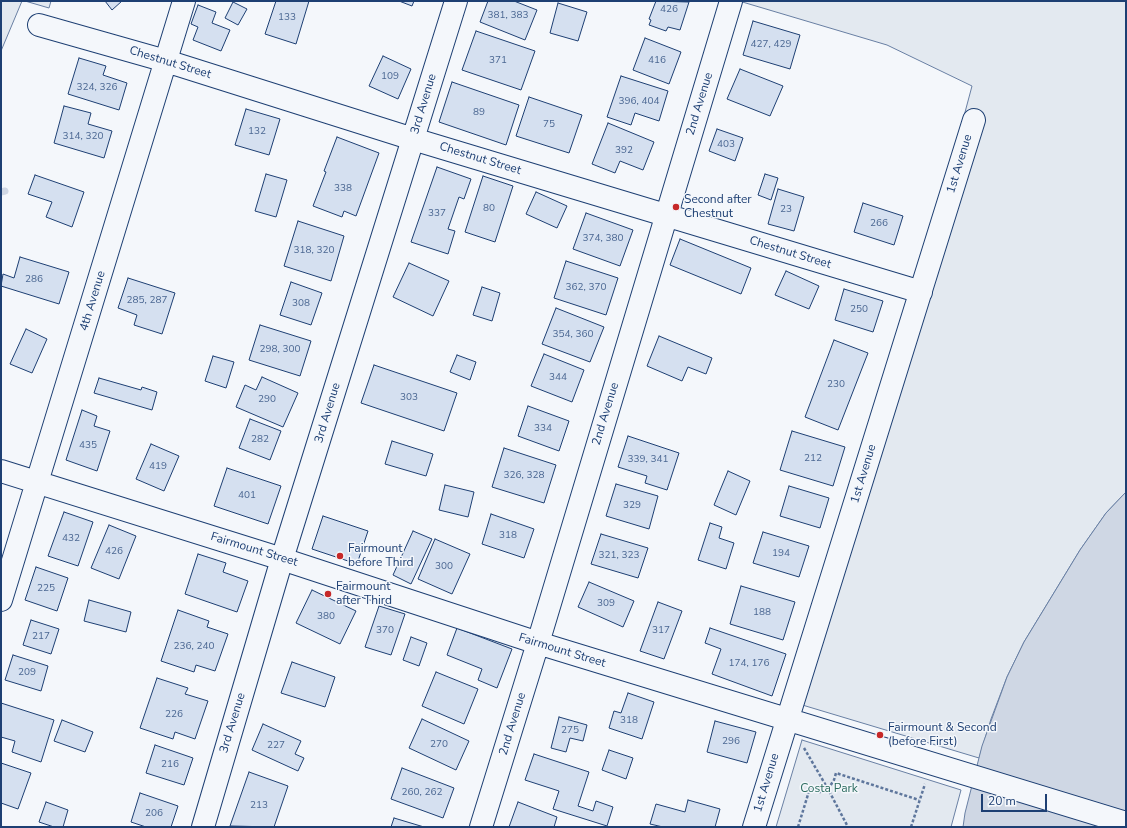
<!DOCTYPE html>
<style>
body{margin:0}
#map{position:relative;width:1127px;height:828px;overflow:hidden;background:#f4f7fb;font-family:"Nunito Sans",sans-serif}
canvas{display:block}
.frame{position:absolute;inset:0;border:2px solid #1d3f73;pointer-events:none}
.scale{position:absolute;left:981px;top:794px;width:66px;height:18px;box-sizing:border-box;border:2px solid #1d3f73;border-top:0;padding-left:5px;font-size:12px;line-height:14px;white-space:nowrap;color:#1d3f73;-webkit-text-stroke:3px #f4f7fb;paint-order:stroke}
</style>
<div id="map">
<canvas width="1127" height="828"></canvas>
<div class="frame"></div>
<div class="scale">20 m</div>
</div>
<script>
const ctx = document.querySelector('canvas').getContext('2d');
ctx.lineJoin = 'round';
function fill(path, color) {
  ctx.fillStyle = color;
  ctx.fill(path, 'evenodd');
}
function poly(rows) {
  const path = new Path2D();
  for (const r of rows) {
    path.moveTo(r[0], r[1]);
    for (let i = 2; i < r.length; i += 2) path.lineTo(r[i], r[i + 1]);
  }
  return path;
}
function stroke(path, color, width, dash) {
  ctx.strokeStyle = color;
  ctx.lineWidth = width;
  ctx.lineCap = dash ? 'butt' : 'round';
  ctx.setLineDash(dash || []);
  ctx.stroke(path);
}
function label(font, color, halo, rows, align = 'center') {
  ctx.font = font + ' "Nunito Sans",sans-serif';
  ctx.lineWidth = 3;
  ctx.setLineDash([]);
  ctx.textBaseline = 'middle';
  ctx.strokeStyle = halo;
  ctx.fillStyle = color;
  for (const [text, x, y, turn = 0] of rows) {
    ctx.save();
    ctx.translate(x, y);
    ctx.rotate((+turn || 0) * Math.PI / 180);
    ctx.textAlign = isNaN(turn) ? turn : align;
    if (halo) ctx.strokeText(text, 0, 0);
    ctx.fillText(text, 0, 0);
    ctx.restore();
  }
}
const green = poly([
 [1,1,22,1,1,51,1,1],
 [25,1,51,1,49,8,25,1],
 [739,1,1126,1,1126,492,1106,513,1080,550,1024,642,1007,677,991,719,979,758,789,701,917,292,972,86,887,45,739,1],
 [802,740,961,790,951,827,776,827,802,740]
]);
fill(green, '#e3e9f0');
stroke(green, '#687fa3', 1);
const water = poly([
 [1126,492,1126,827,963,827,965,813,982,746,1007,677,1024,642,1080,550,1106,513,1126,492]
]);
fill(water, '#cfd7e4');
stroke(water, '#687fa3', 1);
stroke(poly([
 [1,192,5,191]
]), '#cfd7e4', 7);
const building = poly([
 [105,1,122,1,112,10,105,1],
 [276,1,309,1,296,44,265,34,276,1],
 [399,1,414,1,412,6,399,1],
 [488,1,514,1,537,10,525,40,480,22,488,1],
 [656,1,689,2,680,30,668,27,666,31,649,25,651,20,649,19,656,1],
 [233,2,247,9,238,25,225,18,233,2],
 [558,3,587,12,578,41,550,33,558,3],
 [198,5,216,12,212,23,230,30,221,51,193,40,198,27,191,24,198,5],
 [753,21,800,35,790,69,743,55,753,21],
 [476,31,535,51,521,90,462,70,476,31],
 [645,38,681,52,669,84,633,70,645,38],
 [383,56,411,69,398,99,369,86,383,56],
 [79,58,106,66,103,75,127,83,119,110,68,94,79,58],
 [740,69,783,86,770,116,727,99,740,69],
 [621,76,668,91,659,121,635,113,631,125,607,117,621,76],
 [452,82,519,105,506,145,439,122,452,82],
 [529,97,582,115,569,153,516,136,529,97],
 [64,106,91,113,88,124,112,131,104,158,54,143,64,106],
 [246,109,280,119,269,155,235,145,246,109],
 [608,123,654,142,643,170,620,161,615,173,592,164,608,123],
 [717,129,743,138,735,161,709,151,717,129],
 [337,137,379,153,356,216,344,211,342,217,313,206,326,172,324,171,337,137],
 [437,167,471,179,464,199,459,197,448,229,455,231,448,254,411,242,437,167],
 [266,174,287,180,276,217,255,211,266,174],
 [765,174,778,178,771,200,758,195,765,174],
 [35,175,84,192,72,227,46,217,52,202,28,194,35,175],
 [483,176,513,186,495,242,465,232,483,176],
 [778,189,804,197,794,231,768,224,778,189],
 [536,192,567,206,557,228,526,214,536,192],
 [863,203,903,216,894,245,854,232,863,203],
 [586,213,633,230,620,266,573,249,586,213],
 [298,221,344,236,331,281,284,266,298,221],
 [680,239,751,268,741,294,670,265,680,239],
 [20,257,69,272,59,304,1,286,3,274,14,278,20,257],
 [566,261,618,278,606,315,554,298,566,261],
 [409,263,449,281,433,316,393,297,409,263],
 [786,271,819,286,809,309,775,295,786,271],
 [128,278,175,293,162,334,134,325,137,315,118,308,128,278],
 [291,282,322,293,311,325,280,315,291,282],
 [482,287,500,293,492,321,473,315,482,287],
 [844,289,883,301,873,332,835,320,844,289],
 [556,308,604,327,590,362,542,344,556,308],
 [260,325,311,341,300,376,249,360,260,325],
 [26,329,47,339,32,373,10,364,26,329],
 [659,336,712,358,706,374,688,367,682,381,647,366,659,336],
 [834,340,868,353,838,430,805,417,834,340],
 [544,354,584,370,572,402,531,386,544,354],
 [457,355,476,362,470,380,450,372,457,355],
 [213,356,234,362,226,388,205,381,213,356],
 [374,365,457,393,444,431,361,403,374,365],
 [262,377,298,393,283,427,236,407,245,385,256,390,262,377],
 [99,378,141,390,142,387,157,392,152,410,94,393,99,378],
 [528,406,569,421,559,451,518,436,528,406],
 [82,410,97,416,94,426,110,431,97,471,66,460,82,410],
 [250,419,281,431,270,460,239,448,250,419],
 [792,431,845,447,833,486,780,470,792,431],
 [628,436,679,453,667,490,645,483,647,476,618,467,628,436],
 [392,441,433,454,426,476,385,464,392,441],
 [151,444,179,456,164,491,136,479,151,444],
 [504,448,556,465,544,503,492,487,504,448],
 [227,468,281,486,268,524,214,506,227,468],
 [728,471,750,481,736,515,714,505,728,471],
 [616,484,658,496,649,529,606,516,616,484],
 [445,485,474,492,468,517,439,510,445,485],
 [789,486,829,498,820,528,780,516,789,486],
 [64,512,93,522,78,566,48,556,64,512],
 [491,514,534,529,524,558,482,544,491,514],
 [323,516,368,531,357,564,312,549,323,516],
 [710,523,722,527,719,538,734,543,726,569,698,560,710,523],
 [109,525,136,536,119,579,91,568,109,525],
 [413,531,432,539,411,584,393,575,413,531],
 [763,532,809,546,799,577,753,563,763,532],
 [601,534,648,548,638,578,591,564,601,534],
 [435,539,470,554,452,594,418,579,435,539],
 [198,554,226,563,223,572,248,581,237,612,185,594,198,554],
 [36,567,68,578,57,611,25,600,36,567],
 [589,582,634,601,623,627,578,607,589,582],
 [741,586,795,602,783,640,730,624,741,586],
 [312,590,356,611,340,644,296,623,312,590],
 [89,600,131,612,126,632,84,621,89,600],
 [658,602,682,611,664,659,640,651,658,602],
 [379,606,405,614,391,655,365,647,379,606],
 [178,610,209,621,207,627,228,634,215,671,196,665,194,672,161,661,178,610],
 [31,620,59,629,51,654,23,645,31,620],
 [457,628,512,649,497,688,478,680,482,669,447,655,457,628],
 [710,628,786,654,772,696,712,674,721,649,705,643,710,628],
 [411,637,427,643,419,666,403,660,411,637],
 [13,655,48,666,41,691,5,680,13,655],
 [292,662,335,677,325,707,281,693,292,662],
 [436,672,478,689,464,724,422,706,436,672],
 [157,678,188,688,185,694,208,701,195,739,175,732,173,739,140,728,157,678],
 [628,693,654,702,642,739,609,728,614,711,621,713,628,693],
 [1,703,54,720,41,762,12,752,15,741,1,737,1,703],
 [559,717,587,725,583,741,570,738,566,752,551,748,559,717],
 [422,719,469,741,456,770,409,748,422,719],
 [62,720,93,732,85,752,54,741,62,720],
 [715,721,756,732,747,763,707,752,715,721],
 [263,724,301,741,295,754,304,758,298,771,252,750,263,724],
 [155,745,193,758,184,785,146,773,155,745],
 [609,750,633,758,626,779,602,770,609,750],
 [534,754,589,772,578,806,593,811,596,801,613,807,607,826,553,809,559,791,525,780,534,754],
 [1,763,31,773,18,809,1,803,1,763],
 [402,768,454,788,443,818,391,799,402,768],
 [249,772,288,786,274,827,230,826,249,772],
 [140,793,178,806,171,827,146,827,131,822,140,793],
 [688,800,720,809,715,827,663,827,650,824,656,804,685,812,688,800],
 [46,802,68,810,63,827,54,827,39,822,46,802],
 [518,802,557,817,554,827,509,827,518,802],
 [394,818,424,827,391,827,394,818]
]);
fill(building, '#d5e0f0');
stroke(building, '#1d3f73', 1);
const minor = poly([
 [39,25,166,61,413,139,921,292],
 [1,471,282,559,538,643,1126,823],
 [1,600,184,1],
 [203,827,282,559,456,1],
 [481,827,538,643,731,1],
 [754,827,974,120]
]);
stroke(minor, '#1d3f73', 24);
stroke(poly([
 [804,748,828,789,848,827],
 [798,827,810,788,820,792,828,789,834,780,836,773,919,800],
 [911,827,925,784]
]), '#5e769c', 2.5, [3, 2]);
stroke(minor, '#f4f7fb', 22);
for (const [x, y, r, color] of [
 [676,207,4,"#c62828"],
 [340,556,4,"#c62828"],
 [328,594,4,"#c62828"],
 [880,735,4,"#c62828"]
]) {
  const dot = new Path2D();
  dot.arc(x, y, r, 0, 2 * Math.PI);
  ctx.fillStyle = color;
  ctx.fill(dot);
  stroke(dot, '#f4f7fb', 1.5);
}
label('10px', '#4b6792', null, [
 ["426",669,10],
 ["381, 383",508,16],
 ["133",287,18],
 ["427, 429",771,45],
 ["371",498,61],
 ["416",657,61],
 ["109",390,77],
 ["324, 326",97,88],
 ["396, 404",639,102],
 ["89",479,113],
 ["75",549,125],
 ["132",257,132],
 ["314, 320",83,137],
 ["403",726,145],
 ["392",624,151],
 ["338",343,189],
 ["80",489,209],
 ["23",786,210],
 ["337",437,214],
 ["266",879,224],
 ["374, 380",603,239],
 ["318, 320",314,251],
 ["286",34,280],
 ["362, 370",586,288],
 ["285, 287",147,301],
 ["308",301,304],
 ["250",859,310],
 ["354, 360",573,335],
 ["298, 300",280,350],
 ["344",558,378],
 ["230",836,385],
 ["303",409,398],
 ["290",267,400],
 ["334",543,429],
 ["282",260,440],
 ["435",88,446],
 ["212",813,459],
 ["339, 341",648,460],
 ["419",158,467],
 ["326, 328",524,476],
 ["401",247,496],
 ["329",632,506],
 ["318",508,536],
 ["432",71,539],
 ["426",114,552],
 ["194",781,554],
 ["321, 323",619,556],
 ["300",444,567],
 ["225",46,589],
 ["309",606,604],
 ["188",762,613],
 ["380",326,617],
 ["370",385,631],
 ["317",661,631],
 ["217",41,637],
 ["236, 240",194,647],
 ["174, 176",749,664],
 ["209",27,673],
 ["226",174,715],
 ["318",629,721],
 ["275",570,731],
 ["296",731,742],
 ["270",439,745],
 ["227",276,746],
 ["216",170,765],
 ["260, 262",422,793],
 ["213",259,806],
 ["206",154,814]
]);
label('12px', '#1d3f73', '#f4f7fb', [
 ["Chestnut Street",170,63,17],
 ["3rd Avenue",424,104,-73],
 ["2nd Avenue",700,104,-73],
 ["Chestnut Street",480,159,17],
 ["1st Avenue",960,164,-73],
 ["Chestnut Street",790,253,17],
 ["4th Avenue",93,301,-73],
 ["3rd Avenue",328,413,-73],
 ["2nd Avenue",606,414,-73],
 ["1st Avenue",864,474,-73],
 ["Fairmount Street",254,550,17],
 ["Fairmount Street",562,651,17],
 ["3rd Avenue",233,723,-73],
 ["2nd Avenue",513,724,-73],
 ["1st Avenue",767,783,-73]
]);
label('12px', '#1d3f73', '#f4f7fb', [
 ["Second after",684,200],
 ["Chestnut",684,214],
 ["Fairmount",348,549],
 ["before Third",348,563],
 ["Fairmount",336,587],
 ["after Third",336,601],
 ["Fairmount & Second",888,728],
 ["(before First)",888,742]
], 'left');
label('12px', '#2c6c60', '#f4f7fb', [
 ["Costa Park",829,789]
]);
</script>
